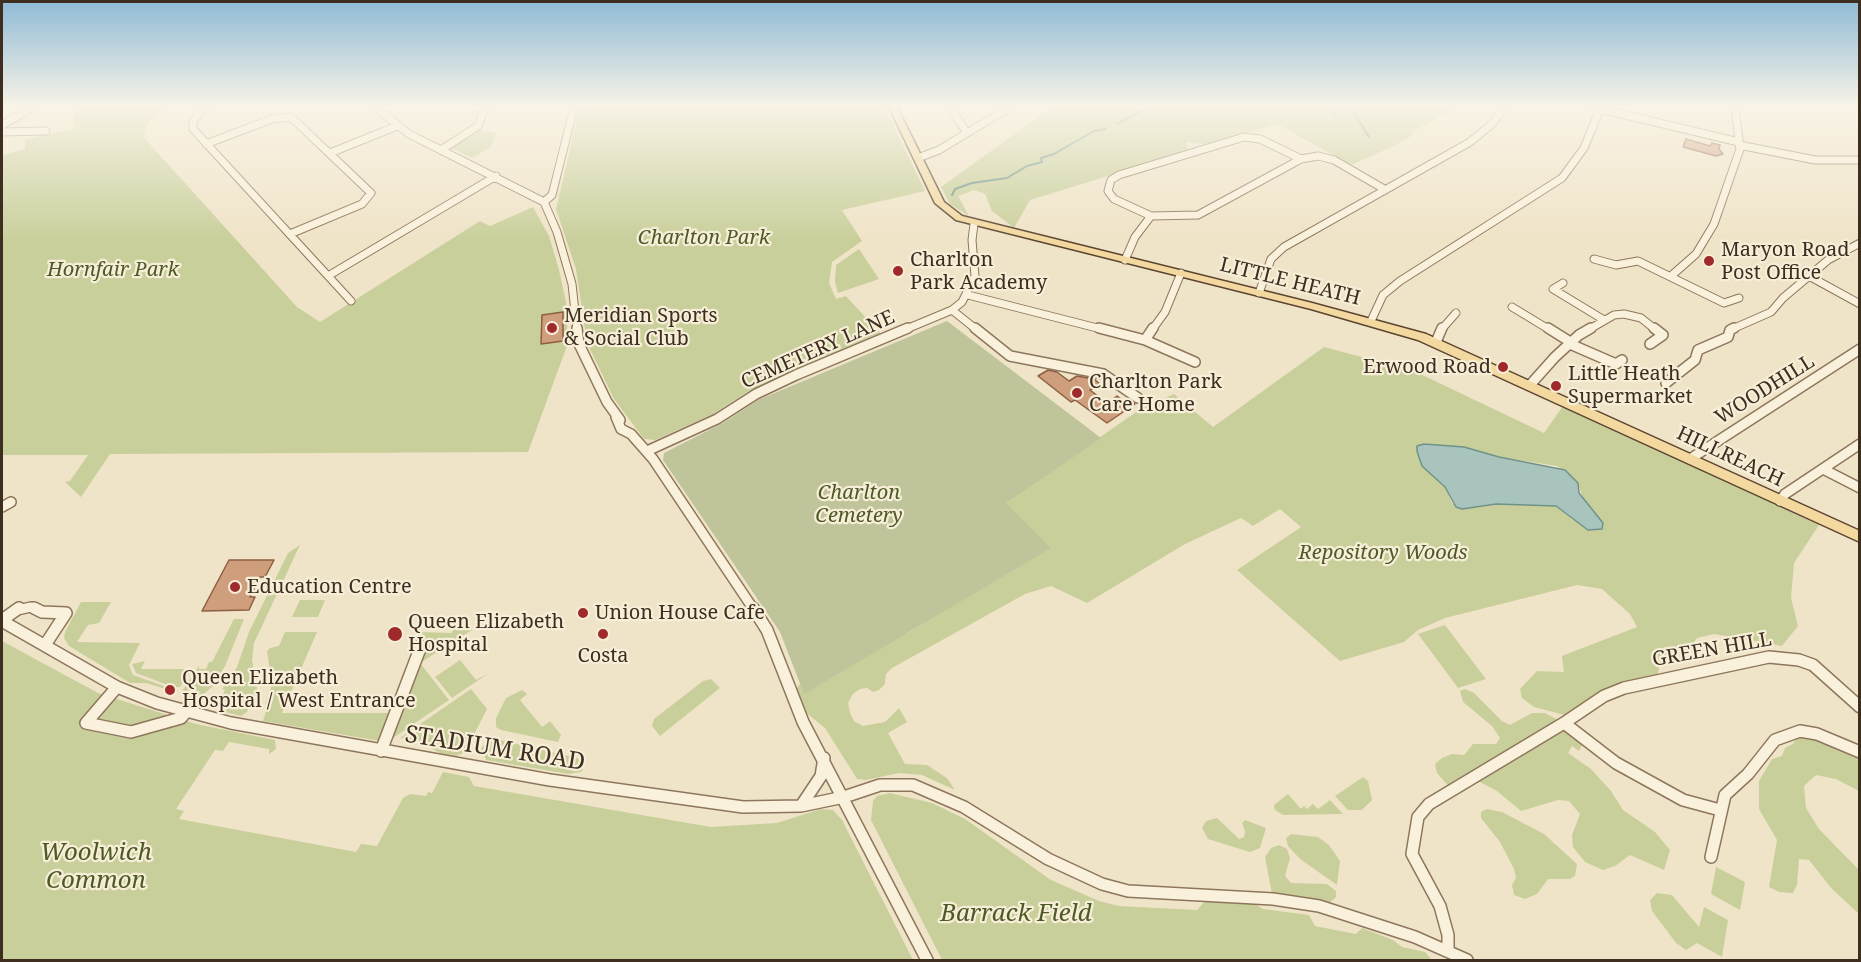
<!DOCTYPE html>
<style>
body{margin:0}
#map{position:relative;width:1861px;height:962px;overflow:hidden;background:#f0e4c8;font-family:"Noto Serif",serif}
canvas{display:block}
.frame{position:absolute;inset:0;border:3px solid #3d2e20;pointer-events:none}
</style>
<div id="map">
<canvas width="1861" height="962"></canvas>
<div class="frame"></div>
</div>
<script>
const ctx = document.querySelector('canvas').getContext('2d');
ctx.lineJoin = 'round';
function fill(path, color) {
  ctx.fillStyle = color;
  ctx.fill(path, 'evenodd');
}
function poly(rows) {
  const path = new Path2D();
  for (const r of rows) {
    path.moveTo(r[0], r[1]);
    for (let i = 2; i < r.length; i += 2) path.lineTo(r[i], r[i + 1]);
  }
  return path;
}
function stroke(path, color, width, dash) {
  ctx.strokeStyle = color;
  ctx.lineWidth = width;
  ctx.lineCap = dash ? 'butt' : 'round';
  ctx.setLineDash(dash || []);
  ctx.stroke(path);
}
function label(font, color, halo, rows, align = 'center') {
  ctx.font = font + ' "Noto Serif",serif';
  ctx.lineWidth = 4.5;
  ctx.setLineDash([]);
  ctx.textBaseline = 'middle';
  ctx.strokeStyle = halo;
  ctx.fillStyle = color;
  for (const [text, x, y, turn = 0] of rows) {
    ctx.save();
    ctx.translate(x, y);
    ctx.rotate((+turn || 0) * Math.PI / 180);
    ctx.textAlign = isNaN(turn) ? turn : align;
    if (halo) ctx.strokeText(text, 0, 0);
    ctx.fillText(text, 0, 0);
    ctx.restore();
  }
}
fill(poly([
 [73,107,164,107,146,125,144,137,147,141,297,307,320,322,480,221,490,226,533,207,549,236,559,270,566,302,568,343,528,452,110,454,81,497,65,482,70,481,88,455,2,455,2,155,25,149,25,139,74,129],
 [580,107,885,107,925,191,842,210,862,241,832,262,829,283,836,299,846,296,881,334,747,392,713,414,655,440,644,439,614,399,587,343,576,269,556,209],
 [1052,107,1452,107,1448,112,1412,132,1413,135,1394,146,1351,165,1277,124,1208,145,1186,142,1189,151,1030,200,1014,228,992,211,985,194,974,190,958,196,969,216,950,204,941,187],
 [480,130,496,133,491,147,472,158,451,148],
 [859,249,879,279,838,293,835,282,836,265],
 [1324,347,1414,371,1544,433,1563,406,1819,525,1794,563,1791,598,1798,626,1782,646,1714,634,1697,638,1689,649,1661,662,1656,680,1644,682,1572,717,1534,707,1522,698,1520,689,1537,671,1564,672,1562,656,1637,627,1630,614,1602,589,1577,585,1445,618,1418,630,1404,642,1340,661,1237,570,1301,527,1280,509,1253,526,1241,518,1185,544,1087,603,1051,586,1025,594,892,668,886,674,885,684,879,690,873,692,867,688,860,689,853,694,848,703,850,713,854,721,863,726,885,722,899,708,907,722,888,733,905,764,927,765,947,778,955,790,922,775,899,773,866,780,857,779,825,728,804,711,796,689,799,685,827,674,895,636,906,634,1048,546,1005,503,1142,408,1174,394,1213,427],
 [1499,457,1557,466,1578,483,1583,499,1597,516,1573,520,1556,506,1544,504,1496,504,1462,509,1452,503,1445,487,1430,473],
 [300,545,254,643,252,660,257,689,254,697,247,712,241,716,220,711,221,698,225,690,222,689,237,667,249,632,288,553],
 [300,600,325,600,318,617,292,617],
 [81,602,111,602,99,623,88,625,77,642,140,643,129,665,133,675,178,691,176,692,146,683,130,683,69,646,64,638,65,632],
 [234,619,244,619,225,666,212,687,198,699,180,694,199,666,199,669,206,669,209,662,212,662],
 [463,619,472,630,420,663,449,700,390,740,423,644,414,645,419,632,452,633,455,623],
 [1445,625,1486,679,1458,688,1418,634],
 [285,632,317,632,282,713,395,713,380,741,263,721,268,705,265,704,272,685,267,651,270,648,279,646],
 [2,641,98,693,196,724,275,740,276,749,269,754,269,749,229,742,223,751,215,750,176,809,184,811,179,819,356,852,361,844,377,846,403,798,410,794,426,796,428,792,432,793,443,772,469,777,474,786,711,827,777,823,821,809,833,810,842,820,913,960,2,960],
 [460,660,476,680,489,673,452,698,435,677],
 [145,661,141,669,192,669,180,687,173,687,136,673,132,664],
 [711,679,720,688,660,736,652,726,654,719,703,681],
 [471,689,487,709,465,752,456,756,440,753,427,746,426,742,400,738],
 [1465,689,1474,693,1502,721,1510,725,1532,713,1545,713,1558,720,1583,743,1579,751,1572,746,1568,753,1591,769,1611,791,1623,810,1655,832,1670,850,1664,870,1630,855,1615,866,1603,870,1585,862,1573,847,1572,835,1580,814,1569,801,1558,800,1521,811,1497,791,1480,782,1467,781,1452,790,1437,773,1435,764,1442,758,1452,754,1464,755,1473,744,1496,744,1500,738,1492,726,1463,702,1460,691],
 [522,690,527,694,520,700,542,727,550,721,561,735,558,742,501,730,496,727,496,718,506,698],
 [1800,731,1859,752,1859,791,1836,779,1816,775,1804,786,1806,808,1819,829,1859,870,1859,914,1832,889,1809,860,1799,859,1797,885,1793,893,1779,892,1769,887,1777,840,1759,809,1759,781,1772,759,1782,756,1785,748,1793,744],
 [500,740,577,758,583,762,583,769,581,772,568,774,486,760,481,748,490,741],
 [1363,777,1368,781,1372,800,1362,810,1348,810,1335,796],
 [890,793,932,803,965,819,1051,880,1099,901,1119,906,1197,910,1207,899,1247,899,1263,909,1309,915,1315,926,1356,934,1362,928,1393,940,1402,947,1425,952,1432,960,942,960,871,820,873,801,877,796],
 [1288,794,1301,809,1304,806,1307,809,1313,804,1318,809,1330,800,1343,814,1283,815,1275,810,1274,805],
 [1487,809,1502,812,1544,834,1577,864,1575,876,1570,879,1548,879,1537,894,1525,899,1514,895,1512,885,1516,878,1514,869,1500,842,1481,818,1481,812],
 [1217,818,1239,839,1244,837,1245,831,1242,823,1245,820,1266,828,1260,848,1250,852,1208,839,1202,828,1206,821],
 [1291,834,1318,837,1329,845,1340,861,1337,885,1300,859,1288,846,1286,838],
 [1279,845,1287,849,1290,858,1285,876,1291,883,1327,884,1336,891,1336,897,1329,903,1273,899,1265,857,1271,848],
 [1716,867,1745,882,1740,910,1711,894],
 [1657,893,1672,895,1699,927,1704,907,1728,920,1722,957,1697,943,1686,950,1676,943,1652,911,1650,900]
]), '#c9cf9b');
fill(poly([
 [947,321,1101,438,1006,503,1051,548,804,694,780,632,663,460,664,453,723,423,758,400]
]), '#bfc49a');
const water = poly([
 [1424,444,1464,447,1499,457,1565,470,1578,483,1579,493,1603,523,1602,529,1588,530,1556,506,1496,504,1462,509,1456,507,1445,487,1422,466,1417,451,1417,446,1424,444]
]);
fill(water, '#a9c4bc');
stroke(water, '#6f938a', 1.5);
stroke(poly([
 [1350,107,1369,137],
 [1332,116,1342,108],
 [1117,124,1148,107],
 [952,195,955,189,972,183,1007,178,1027,166,1042,162,1041,158,1054,154,1094,131,1106,129]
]), '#6f938a', 2);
const building = poly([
 [1686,139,1710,146,1712,143,1720,145,1719,149,1723,154,1716,156,1683,147,1686,139],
 [563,312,563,341,541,344,542,315,563,312],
 [1048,370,1057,372,1069,381,1077,376,1094,379,1100,384,1090,390,1107,403,1117,396,1125,402,1129,400,1135,404,1107,423,1075,400,1071,402,1038,376,1048,370],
 [229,560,274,560,265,577,260,577,250,597,255,597,249,610,202,611,229,560]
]);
fill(building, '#cf9f7d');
stroke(building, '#8d5f41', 1.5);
const minorFar2 = poly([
 [205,107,193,121,193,129,351,301],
 [375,107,409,134,544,202],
 [950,107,967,133],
 [1592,107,1739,142],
 [2,125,33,107],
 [2,132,46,131],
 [206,144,272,119,291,117,371,193,362,204,290,234],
 [1739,145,1815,160,1860,160],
 [441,150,478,126,485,107],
 [330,153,397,126],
 [918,158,939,150,1010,107],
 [544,202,557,232,572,284,577,330],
 [544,202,552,195,574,107],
 [1151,216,1114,199,1108,191,1111,180,1119,175,1244,137,1260,139,1301,159],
 [1594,259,1616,265,1638,261,1724,303,1739,298],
 [1125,260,1135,237,1151,216,1198,215,1301,159,1318,156,1334,160,1384,189],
 [328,276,496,176],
 [1671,276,1696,254,1714,224,1740,149,1735,107],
 [1809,276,1860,304],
 [1563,283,1553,289,1604,320],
 [1259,293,1271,259,1284,247,1470,142,1492,124,1504,107],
 [968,295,1105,330],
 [1512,307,1550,330],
 [952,310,977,330],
 [1371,321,1383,295,1400,281,1562,178,1584,148,1600,109],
 [904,330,952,310,962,302,975,276,972,240,974,224],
 [1152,330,1165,312,1181,273],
 [1441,330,1456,313],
 [1588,330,1614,315,1624,314,1641,318,1656,330],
 [1730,330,1771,312,1783,298,1828,260,1860,243]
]);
const minorFar1 = poly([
 [577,328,579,344,607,402,620,420],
 [975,328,1010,356,1103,374,1138,398],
 [1099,328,1145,340,1195,362],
 [1548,328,1572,343],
 [1145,340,1153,328],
 [1436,342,1442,328],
 [1570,344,1616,364,1622,360],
 [1650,344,1663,335,1654,328],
 [1666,383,1695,360,1698,350,1728,337,1730,330,1734,328],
 [1530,385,1555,357,1579,335,1591,328],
 [616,417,621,429,631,434,653,459,754,610],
 [647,451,717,419,756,394,796,375,908,328],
 [1690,459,1860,349],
 [1823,469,1860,488],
 [1780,501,1785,494,1860,444],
 [2,507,11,502],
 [17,610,31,607,37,610]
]);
const minor = poly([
 [34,608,42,612,66,613],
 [753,608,767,630,803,722,927,960],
 [2,620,19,608],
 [2,621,117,687,157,703,231,723,550,780,743,807,801,806,844,797,880,785,913,785,964,807,1048,859,1102,884,1128,891,1273,899,1319,906,1415,937,1467,960],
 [45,645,66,613],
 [117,687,86,723,131,732,181,718,186,712],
 [381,751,421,646],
 [801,806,821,776,824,758],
 [1720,810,1683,800,1616,763,1564,723,1604,696,1624,688,1769,657,1799,660,1813,665,1860,707],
 [1711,857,1725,795,1748,774,1775,740,1800,731,1817,734,1860,752],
 [1448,950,1448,935,1440,906,1412,854,1418,817,1429,804,1564,723]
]);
const major = poly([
 [889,107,897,107,944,202,962,216,1312,303,1426,334,1860,531,1860,542,1418,340,1311,309,956,220,935,203,889,107]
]);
stroke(minorFar2, '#8d765c', 9);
stroke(minorFar1, '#8d765c', 12);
stroke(minor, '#8d765c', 14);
stroke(major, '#5b4430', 3);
stroke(minorFar2, '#faf1dc', 7);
stroke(minorFar1, '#faf1dc', 9);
stroke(minor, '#faf1dc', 11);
fill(major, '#f3d9a0');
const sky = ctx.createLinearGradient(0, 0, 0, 241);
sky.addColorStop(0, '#8fbad6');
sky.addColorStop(0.44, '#f8f3e6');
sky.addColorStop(1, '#f8f3e600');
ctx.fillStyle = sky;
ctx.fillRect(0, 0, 1861, 241);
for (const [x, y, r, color] of [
 [1709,261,6,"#9e2a2b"],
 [898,271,6,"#9e2a2b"],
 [552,328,6,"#9e2a2b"],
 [1503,367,6,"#9e2a2b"],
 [1556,386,6,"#9e2a2b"],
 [1077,393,6,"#9e2a2b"],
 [235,587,6,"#9e2a2b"],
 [583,613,6,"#9e2a2b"],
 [395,634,8,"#9e2a2b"],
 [603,634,6,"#9e2a2b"],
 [170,690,6,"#9e2a2b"]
]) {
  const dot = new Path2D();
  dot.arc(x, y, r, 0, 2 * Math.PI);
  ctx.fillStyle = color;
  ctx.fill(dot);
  stroke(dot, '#f7eed8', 2);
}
label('italic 20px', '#4d5a26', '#f7eed8', [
 ["Charlton Park",704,238],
 ["Hornfair Park",113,270],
 ["Charlton",859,493],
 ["Cemetery",859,516],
 ["Repository Woods",1383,553]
]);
label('20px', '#3d2e20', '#f7eed8', [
 ["Maryon Road",1721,250],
 ["Post Office",1721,273],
 ["Charlton",910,260],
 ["Park Academy",910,283],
 ["Meridian Sports",564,316],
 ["& Social Club",564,339],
 ["Erwood Road",1491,367,"right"],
 ["Little Heath",1568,374],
 ["Supermarket",1568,397],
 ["Charlton Park",1089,382],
 ["Care Home",1089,405],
 ["Education Centre",247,587],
 ["Union House Cafe",595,613],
 ["Queen Elizabeth",408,622],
 ["Hospital",408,645],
 ["Costa",603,656,"center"],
 ["Queen Elizabeth",182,678],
 ["Hospital / West Entrance",182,701]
], 'left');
label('20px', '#3d2e20', '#f7eed8', [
 ["LITTLE HEATH",1290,282,14],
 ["CEMETERY LANE",818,350,-24],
 ["WOODHILL",1765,390,-32],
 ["HILLREACH",1730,457,25],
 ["GREEN HILL",1712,650,-10]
]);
label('24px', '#3d2e20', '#f7eed8', [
 ["STADIUM ROAD",495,749,9]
]);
label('italic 24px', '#4d5a26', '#f7eed8', [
 ["Woolwich",96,853],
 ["Common",96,881],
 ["Barrack Field",1016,914]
]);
</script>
